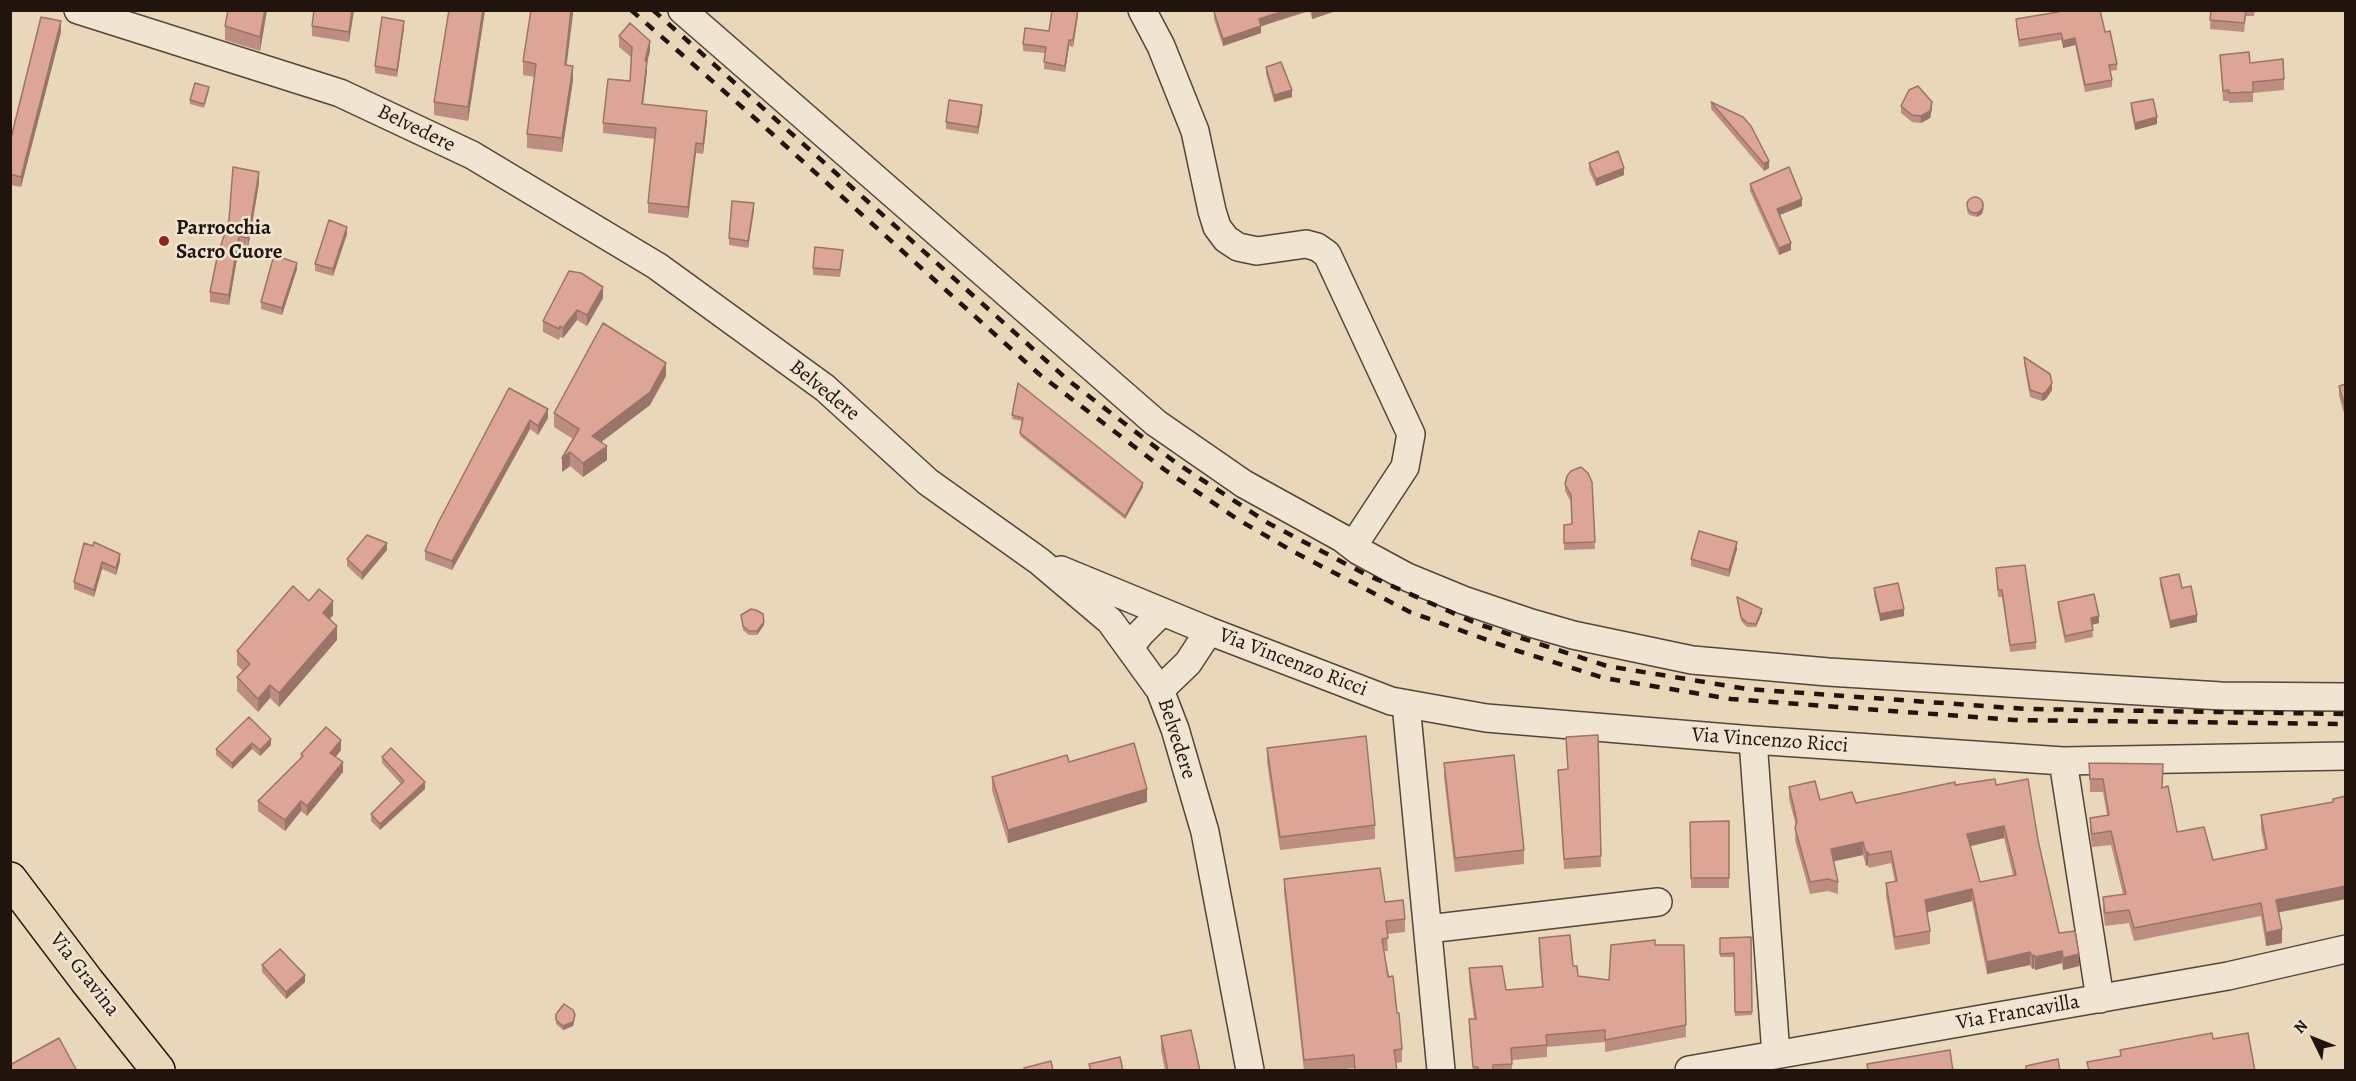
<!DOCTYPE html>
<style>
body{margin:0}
#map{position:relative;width:2356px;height:1081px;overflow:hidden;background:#e8d7b9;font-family:Alegreya,serif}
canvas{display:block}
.frame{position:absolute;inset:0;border:12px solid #21140c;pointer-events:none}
.north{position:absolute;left:2284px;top:1009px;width:60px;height:60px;-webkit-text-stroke:4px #f0e5d2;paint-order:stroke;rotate:313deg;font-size:16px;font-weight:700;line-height:24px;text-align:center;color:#21140c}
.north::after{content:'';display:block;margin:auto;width:21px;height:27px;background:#21140c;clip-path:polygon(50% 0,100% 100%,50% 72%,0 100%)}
</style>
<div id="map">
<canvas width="2356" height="1081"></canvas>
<div class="frame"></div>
<div class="north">N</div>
</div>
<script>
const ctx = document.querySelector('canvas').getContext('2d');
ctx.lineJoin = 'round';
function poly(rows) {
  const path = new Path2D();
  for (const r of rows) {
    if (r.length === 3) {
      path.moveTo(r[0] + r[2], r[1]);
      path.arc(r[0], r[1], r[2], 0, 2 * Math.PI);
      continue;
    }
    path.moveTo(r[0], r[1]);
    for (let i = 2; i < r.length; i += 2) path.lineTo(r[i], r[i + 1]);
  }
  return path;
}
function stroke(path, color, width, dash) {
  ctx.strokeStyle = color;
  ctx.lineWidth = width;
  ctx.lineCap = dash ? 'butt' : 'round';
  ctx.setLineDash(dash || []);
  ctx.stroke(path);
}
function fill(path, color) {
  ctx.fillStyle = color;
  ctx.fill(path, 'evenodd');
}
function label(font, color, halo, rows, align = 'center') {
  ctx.font = font + ' Alegreya,serif';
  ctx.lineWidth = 5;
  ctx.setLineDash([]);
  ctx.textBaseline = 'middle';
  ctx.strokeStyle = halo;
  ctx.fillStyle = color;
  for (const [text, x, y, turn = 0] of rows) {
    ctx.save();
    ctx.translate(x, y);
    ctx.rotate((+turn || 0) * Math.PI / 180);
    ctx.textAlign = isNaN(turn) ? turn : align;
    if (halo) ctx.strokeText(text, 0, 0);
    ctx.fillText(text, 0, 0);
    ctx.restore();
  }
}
const minor = poly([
 [78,10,340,93,472,155,657,266,825,388,928,482,1039,561,1110,621,1160,690,1175,729,1205,832,1250,1070],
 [682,10,1156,423,1244,484,1342,538,1359,551,1407,577,1463,600,1531,623,1573,635,1692,660,1828,672,2221,696,2346,697],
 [1142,10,1161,46,1195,131,1212,211,1217,227,1226,239,1238,247,1257,251,1306,244,1317,247,1327,254,1411,434,1405,467,1353,546],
 [1061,570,1209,631,1391,701,1486,718,1753,740,2063,761,2346,756],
 [1130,647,1140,634,1162,612],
 [1160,690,1188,663,1209,631],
 [1406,704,1441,1070],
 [1753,740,1776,1055],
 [2063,761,2100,999],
 [1428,929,1658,902],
 [1689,1070,2228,976,2346,949]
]);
const major = poly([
 [10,879,87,981,158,1070]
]);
stroke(minor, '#534537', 30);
stroke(major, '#21140c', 36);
stroke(minor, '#f0e5d2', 27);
stroke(major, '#e8d7b9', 33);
stroke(poly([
 [631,10,758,121,1039,374,1165,470,1237,519,1294,552,1410,612,1515,650,1604,678,1731,699,2014,720,2346,724],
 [653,10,1069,381,1175,462,1268,523,1367,575,1478,624,1607,666,1747,689,2026,709,2346,714]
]), '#21140c', 4.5, [10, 10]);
fill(poly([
 [228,10,267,10,260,51,225,40,225,26],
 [354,10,349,42,312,36,312,26],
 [485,10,468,121,434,115,434,102],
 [573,10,566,65,573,80,562,152,527,148,527,134,535,77,523,75,523,61],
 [1217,10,1339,10,1312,19,1310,11,1261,26,1261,33,1223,46,1214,19,1214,12],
 [2056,10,2102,10,2100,11,2105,32,2117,64,2117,70,2110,71,2112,80,2112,87,2085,92,2075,45,2063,48,2061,40,2019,47,2016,25,2016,19,2056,13],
 [2211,10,2255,10,2254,16,2246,16,2244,32,2210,29],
 [1078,15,1073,47,1069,46,1065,72,1044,69,1045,53,1023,51,1023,44],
 [404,28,397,77,375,73,375,66],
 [61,32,21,187,10,185,10,142],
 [619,36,650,51,647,61,647,71,643,104,707,121,703,154,696,153,688,218,648,213,648,203,655,139,603,133,603,123,630,81,631,57,619,47],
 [2220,55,2250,63,2284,79,2284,90,2253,93,2253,102,2229,103,2229,101,2223,101],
 [1266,67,1292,97,1274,102,1266,74],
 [209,91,204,108,190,104,190,100],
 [1711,102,1769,168,1764,171,1711,109],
 [2131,103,2157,124,2135,130,2131,110],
 [1901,106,1932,109,1930,118,1921,123,1912,122,1901,113],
 [982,112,978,134,946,129,946,122],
 [1589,163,1624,175,1596,186,1589,170],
 [259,183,248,248,239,247,229,305,210,302,210,292,229,220],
 [1750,184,1802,206,1780,215,1791,250,1779,255,1750,191],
 [1967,207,1984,208,1982,214,1977,217,1969,215,1967,211],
 [754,210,748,248,729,245,729,238],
 [347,234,333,276,315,271,315,264],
 [843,257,840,277,813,275,813,268],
 [297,269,282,315,261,309,261,302],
 [603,298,587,326,577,320,563,338,560,337,559,340,543,332,543,321],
 [2024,357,2052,390,2046,399,2042,401,2030,397,2024,364],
 [666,376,650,405,601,442,607,460,583,477,570,466,562,472,573,439,554,427,554,413],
 [1018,383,1143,487,1125,519,1020,436,1022,421,1012,419],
 [2346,384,2346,420,2339,396,2339,386],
 [509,388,548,418,538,435,530,429,452,570,425,560,425,551],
 [1592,482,1595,549,1564,550,1564,525,1571,524,1571,502,1565,491,1565,484],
 [93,546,120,561,116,575,102,569,94,597,74,589,74,582],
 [1737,549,1729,577,1691,566,1691,559],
 [387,550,362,580,347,566,347,559],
 [1996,568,2036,642,2036,649,2010,652,2002,597,1998,597],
 [2160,578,2182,588,2197,622,2170,628,2160,585],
 [1874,588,1904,616,1880,621,1874,595],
 [1737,597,1762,613,1756,627,1747,627,1741,621],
 [309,601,333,615,330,619,337,640,279,707,270,698,258,712,237,691,237,677,243,671,237,665,237,651],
 [2058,602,2099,623,2092,625,2093,637,2065,643,2058,609],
 [741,615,764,625,757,635,749,635,743,630],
 [249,717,271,745,260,756,252,749,232,769,216,755,216,749],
 [1598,735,1601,867,1564,869,1558,770,1568,769,1566,737],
 [1267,748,1375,825,1375,839,1280,850,1267,762],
 [341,750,336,757,343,772,307,816,301,811,285,831,258,811,258,801,301,758,301,754],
 [382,757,425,789,380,830,371,821,371,814,401,784,382,763],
 [1069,762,1147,802,1008,843,992,790,992,777],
 [1444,763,1524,850,1524,864,1455,872,1444,777],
 [2089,763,2163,787,2177,832,2213,860,2265,849,2261,829,2261,815,2333,802,2346,796,2278,913,2282,943,2266,946,2261,916,2134,941,2129,923,2105,926,2103,910,2103,897,2123,894,2111,845,2092,847,2090,831,2090,818,2107,815,2103,792,2090,792],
 [1955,785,1996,785,2038,840,2059,933,2079,966,2063,970,2062,963,2035,970,2034,968,2032,969,2030,965,1987,974,1972,901,1927,912,1930,931,1930,944,1895,950,1886,896,1886,883,1895,882,1891,863,1869,868,1868,865,1866,866,1863,855,1834,861,1838,882,1838,894,1828,891,1810,894,1795,840,1796,826,1789,799,1789,787,1820,800,1856,803],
 [2004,838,2013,875,1980,882,1970,846],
 [1729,821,1729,888,1691,888,1690,822],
 [1284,879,1405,919,1405,932,1387,934,1388,951,1384,951,1397,1013,1402,1049,1402,1062,1396,1063,1397,1071,1354,1071,1354,1068,1326,1071,1304,1071,1284,892],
 [1751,937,1752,1015,1735,1016,1734,957,1720,957,1720,938],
 [1539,938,1573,966,1578,976,1609,980,1655,945,1684,945,1686,1037,1605,1052,1605,1042,1547,1047,1547,1057,1512,1060,1512,1071,1473,1071,1469,1031,1469,1019,1474,1019,1469,980,1469,968,1506,990,1542,987,1539,950],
 [262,965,305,982,286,999,262,972],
 [556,1014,575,1018,573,1026,563,1030,556,1024],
 [1161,1036,1200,1071,1165,1071,1161,1050]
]), '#bd8e80');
fill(poly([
 [265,10,267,10,260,51,260,37],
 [352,10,354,10,349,42,349,32],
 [483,10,485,10,468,121,468,107],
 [571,10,573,10,573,14,565,78,565,65],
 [1078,10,1078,15,1073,47,1073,40],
 [1287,10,1310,10,1259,27,1259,19],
 [1316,10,1339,10,1312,19,1312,12],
 [61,21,61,32,21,187,21,177],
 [404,21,404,28,397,77,397,70],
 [1261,26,1261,33,1223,46,1223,39],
 [2075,38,2075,45,2063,48,2063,41],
 [1069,40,1069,46,1065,72,1065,66],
 [650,41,650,51,645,71,645,61],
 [647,61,647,71,642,114,642,104],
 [573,66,573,80,562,152,562,138],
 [1292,90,1292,97,1274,102,1274,95],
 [1932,102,1932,109,1930,118,1921,123,1921,116],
 [982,105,982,112,978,134,978,127],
 [707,111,707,121,703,154,703,144],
 [2157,117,2157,124,2135,130,2135,123],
 [696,143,696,153,688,218,688,207],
 [1769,161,1769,168,1764,171,1764,164],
 [1624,168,1624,175,1596,186,1596,179],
 [259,172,259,183,248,248,248,238],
 [1802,199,1802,206,1777,216,1777,209],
 [754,203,754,210,748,248,748,241],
 [1984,204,1982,214,1977,217,1977,213],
 [347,227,347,234,333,276,333,269],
 [239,236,239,247,229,305,229,295],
 [1791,243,1791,250,1779,255,1779,248],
 [297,263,297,269,282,315,282,308],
 [603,287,603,298,587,326,587,315],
 [577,310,577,320,563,338,563,328],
 [666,363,666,376,650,405,592,449,592,436],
 [2052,383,2052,390,2046,399,2042,401,2042,394],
 [548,409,548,418,538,435,538,426],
 [530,420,530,429,452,570,452,561],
 [607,446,607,460,583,477,583,463],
 [570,452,570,466,562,472,562,458],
 [1143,483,1143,487,1125,519,1125,516],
 [1737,542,1737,549,1729,577,1729,570],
 [387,543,387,550,362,580,362,573],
 [120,554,120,561,116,575,116,568],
 [102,562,102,569,94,597,94,590],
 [333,601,333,615,323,627,323,613],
 [1762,609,1762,613,1756,627,1756,624],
 [1904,609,1904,616,1880,621,1880,614],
 [2197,615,2197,622,2170,628,2170,621],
 [2099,616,2099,623,2091,625,2091,618],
 [764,622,764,625,757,635,757,631],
 [337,626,337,640,279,707,279,693],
 [270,685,270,698,258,712,258,699],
 [271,739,271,745,260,756,260,750],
 [341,740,341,750,330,763,330,753],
 [252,743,252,749,232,769,232,763],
 [343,762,343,772,307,816,307,806],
 [425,782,425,789,380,830,380,824],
 [1147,789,1147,802,1008,843,1008,830],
 [301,801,301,811,285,831,285,820],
 [2004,826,2004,838,1967,847,1967,834],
 [1863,842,1863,855,1831,862,1831,849],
 [1868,852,1868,865,1866,866,1866,853],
 [2346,886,2346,899,2276,913,2276,900],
 [1972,889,1972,901,1925,913,1925,900],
 [2282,929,2282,943,2266,946,2266,933],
 [2062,951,2062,963,2035,970,2035,957],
 [2030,952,2030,965,1987,974,1987,962],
 [2079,954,2079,966,2063,970,2063,958],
 [2034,955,2034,968,2032,969,2032,956],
 [305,975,305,982,286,999,286,992],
 [575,1015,573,1026,563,1030,563,1026]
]), '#9a7468');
const building = poly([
 [228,10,265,10,260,37,225,26,228,10],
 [314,10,352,10,349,32,312,26,314,10],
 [449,10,483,10,468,107,434,102,449,10],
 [531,10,571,10,565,65,573,66,562,138,527,134,536,64,523,61,531,10],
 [1052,10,1078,10,1073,40,1069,40,1065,66,1044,62,1046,47,1023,44,1025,28,1049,31,1052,10],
 [1217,10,1287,10,1259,19,1261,26,1223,39,1214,12,1217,10],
 [2057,10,2100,10,2105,32,2110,31,2117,64,2109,65,2112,80,2085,85,2075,38,2063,41,2061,33,2019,40,2016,19,2058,12,2057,10],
 [2211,10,2246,10,2244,23,2210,20,2211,10],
 [41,17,61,21,21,177,10,174,10,142,41,17],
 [382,17,404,21,397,70,375,66,382,17],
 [630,23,650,41,645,61,647,61,642,104,707,111,703,144,696,143,688,207,648,203,656,128,603,123,608,79,630,81,632,47,619,36,630,23],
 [2249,52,2250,63,2283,59,2284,79,2253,82,2253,92,2229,93,2229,90,2223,91,2220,55,2249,52],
 [1281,62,1292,90,1274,95,1266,67,1281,62],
 [195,83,209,87,204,104,190,100,195,83],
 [1918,86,1932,102,1930,111,1921,116,1912,115,1901,106,1909,90,1918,86],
 [2153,99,2157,117,2135,123,2131,103,2153,99],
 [949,100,982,105,978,127,946,122,949,100],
 [1711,102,1743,117,1751,126,1769,161,1764,164,1711,102],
 [1618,151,1624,168,1596,179,1589,163,1618,151],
 [233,167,259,172,248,238,239,236,229,295,210,292,217,258,229,220,233,167],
 [1789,167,1802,199,1777,209,1791,243,1779,248,1750,184,1789,167],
 [1975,205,8],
 [732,201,754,203,748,241,729,238,732,201],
 [329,220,347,227,333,269,315,264,329,220],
 [815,247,843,250,840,270,813,268,815,247],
 [274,255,297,263,282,308,261,302,274,255],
 [569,271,581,273,603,287,587,315,577,310,563,328,560,326,559,329,543,321,569,271],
 [603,323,666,363,650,392,592,436,607,446,583,463,570,452,562,458,579,429,554,413,603,323],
 [2024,357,2050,374,2052,383,2046,392,2042,394,2030,390,2024,357],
 [1018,383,1143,483,1125,516,1020,433,1023,418,1012,415,1018,383],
 [2346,384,2346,410,2339,386,2346,384],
 [509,388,548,409,538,426,530,420,452,561,425,551,438,523,509,388],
 [1581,467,1588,473,1592,482,1595,542,1564,543,1564,525,1572,524,1571,495,1565,484,1567,476,1571,471,1581,467],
 [1699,531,1737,542,1729,570,1691,559,1699,531],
 [367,535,387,543,362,573,347,559,367,535],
 [94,542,120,554,116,568,102,562,94,590,74,582,84,543,93,546,94,542],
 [2025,565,2036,642,2010,645,2002,590,1998,590,1996,568,2025,565],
 [2179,574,2182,588,2191,586,2197,615,2170,621,2160,578,2179,574],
 [1898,583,1904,609,1880,614,1874,588,1898,583],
 [293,586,309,601,319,589,333,601,323,613,337,626,279,693,270,685,258,699,237,677,250,664,237,651,293,586],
 [2094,594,2099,616,2091,618,2093,630,2065,636,2058,602,2094,594],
 [1737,597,1762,609,1756,624,1747,623,1741,617,1737,597],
 [751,609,756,610,763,614,764,622,757,631,749,631,743,626,741,615,751,609],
 [249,717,271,739,260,750,252,743,232,763,216,749,249,717],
 [326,727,341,740,330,753,343,762,307,806,301,801,285,820,258,801,303,756,301,754,326,727],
 [1598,735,1601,856,1564,859,1558,770,1568,769,1566,737,1598,735],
 [1366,736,1375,825,1280,837,1267,748,1366,736],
 [1134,743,1147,789,1008,830,992,777,1067,755,1069,762,1134,743],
 [391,748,425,782,380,824,371,814,404,781,382,757,391,748],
 [1514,755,1524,850,1455,858,1444,763,1514,755],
 [2089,763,2163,764,2162,788,2168,786,2177,832,2204,827,2213,860,2267,849,2261,815,2333,802,2333,799,2346,796,2346,886,2276,900,2282,929,2266,933,2261,903,2134,928,2129,910,2105,913,2103,897,2126,894,2111,831,2092,834,2090,818,2109,815,2103,779,2090,779,2089,763],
 [1995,779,1996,785,2028,779,2038,840,2059,933,2075,931,2079,954,2063,958,2062,951,2035,957,2034,955,2032,956,2030,952,1987,962,1972,889,1925,900,1930,931,1895,937,1886,883,1897,881,1891,851,1869,855,1868,852,1866,853,1863,842,1831,849,1838,882,1828,879,1810,882,1795,828,1797,821,1789,787,1815,781,1820,800,1852,792,1856,803,1955,782,1955,785,1995,779],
 [2004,826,2016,875,1980,882,1967,834,2004,826],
 [1729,821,1729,878,1691,878,1690,822,1729,821],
 [1380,868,1385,902,1403,900,1405,919,1386,921,1388,938,1382,939,1388,977,1393,976,1397,1013,1399,1013,1402,1049,1394,1050,1397,1071,1355,1071,1354,1055,1304,1060,1284,879,1380,868],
 [1570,935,1573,966,1577,966,1578,976,1609,980,1611,945,1655,940,1655,945,1684,945,1686,1025,1605,1040,1605,1030,1546,1035,1547,1045,1511,1048,1512,1064,1493,1065,1493,1071,1479,1071,1478,1067,1473,1067,1469,1019,1476,1019,1469,968,1502,966,1506,990,1543,987,1539,938,1570,935],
 [1751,937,1752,1012,1735,1012,1734,953,1720,954,1720,938,1751,937],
 [280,949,305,975,286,992,262,965,280,949],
 [564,1004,573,1010,575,1015,573,1022,563,1026,556,1020,556,1014,564,1004],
 [1191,1030,1200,1071,1168,1071,1161,1036,1191,1030],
 [2212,1033,2213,1039,2248,1033,2255,1071,2089,1071,2087,1062,2121,1056,2120,1050,2212,1033],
 [59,1038,77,1071,10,1071,10,1065,59,1038],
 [1950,1050,1953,1071,1868,1071,1867,1064,1950,1050],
 [1120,1057,1123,1071,1091,1071,1089,1064,1120,1057],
 [2058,1059,2060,1071,2026,1071,2026,1066,2058,1059],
 [1051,1061,1053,1071,1025,1071,1024,1068,1051,1061]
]);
fill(building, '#dca595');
stroke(building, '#9a7468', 1.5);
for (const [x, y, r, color] of [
 [164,241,6,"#8f2418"]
]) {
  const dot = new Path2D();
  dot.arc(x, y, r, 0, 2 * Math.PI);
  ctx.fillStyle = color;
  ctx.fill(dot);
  stroke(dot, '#f0e5d2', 2);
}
label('21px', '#21140c', '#f0e5d2', [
 ["Belvedere",416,129,26],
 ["Belvedere",824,391,39],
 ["Via Vincenzo Ricci",1293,663,21],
 ["Belvedere",1176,739,72],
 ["Via Vincenzo Ricci",1770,741,4],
 ["Via Gravina",84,975,52],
 ["Via Francavilla",2018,1013,-10]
]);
label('bold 21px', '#21140c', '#f0e5d2', [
 ["Parrocchia",176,229],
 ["Sacro Cuore",176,253]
], 'left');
</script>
